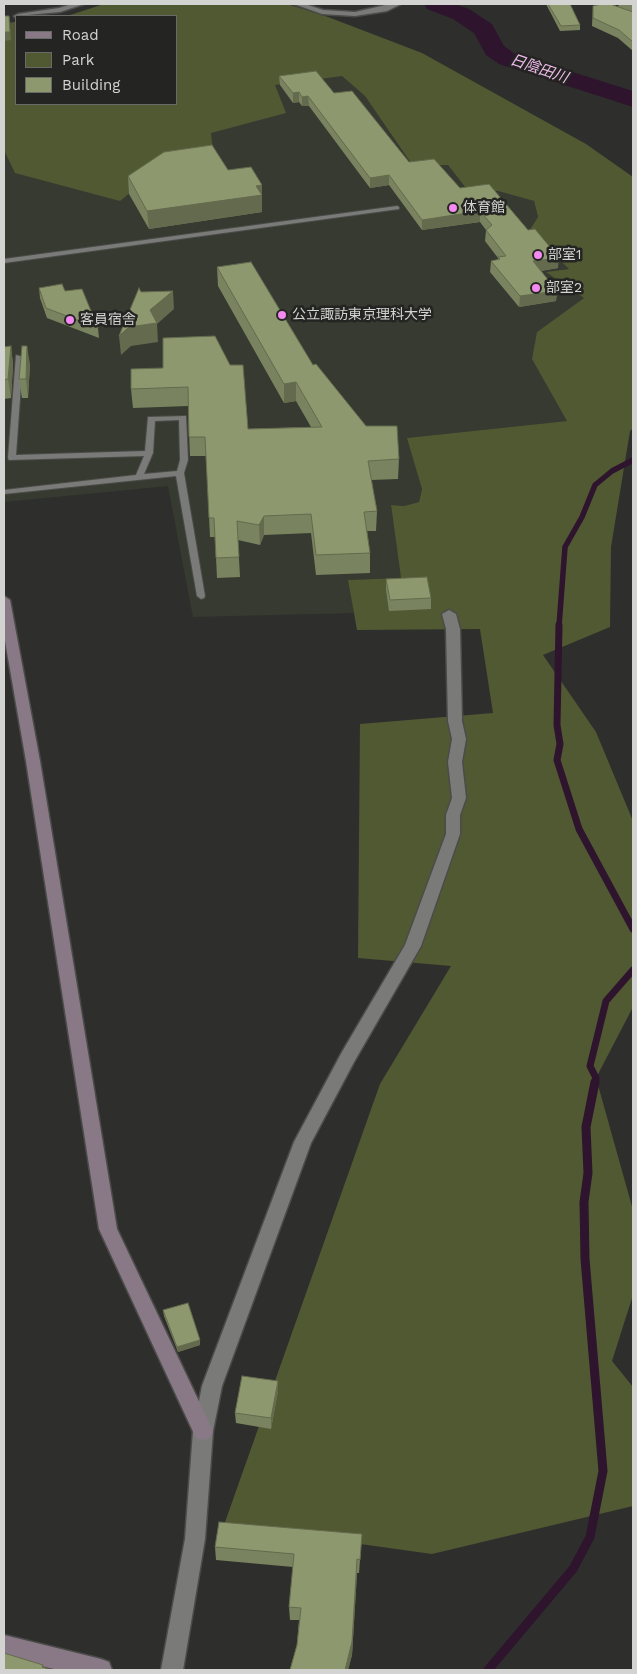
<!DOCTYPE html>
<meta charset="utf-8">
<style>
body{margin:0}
#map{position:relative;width:637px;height:1674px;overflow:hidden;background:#2e2f2c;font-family:"Work Sans",sans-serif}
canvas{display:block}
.frame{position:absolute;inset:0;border:5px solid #d3d3d1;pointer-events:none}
.legend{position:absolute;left:15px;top:15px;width:162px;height:90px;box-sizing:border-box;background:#242522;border:1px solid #6a6b68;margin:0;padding:6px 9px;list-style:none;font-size:15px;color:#d3d3d1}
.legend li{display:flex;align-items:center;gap:10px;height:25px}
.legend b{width:25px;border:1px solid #6a6b68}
</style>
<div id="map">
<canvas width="637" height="1674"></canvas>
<div class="frame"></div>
<ul class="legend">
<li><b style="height:6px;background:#897986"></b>Road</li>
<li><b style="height:14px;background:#515933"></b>Park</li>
<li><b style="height:14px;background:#8e986e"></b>Building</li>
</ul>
</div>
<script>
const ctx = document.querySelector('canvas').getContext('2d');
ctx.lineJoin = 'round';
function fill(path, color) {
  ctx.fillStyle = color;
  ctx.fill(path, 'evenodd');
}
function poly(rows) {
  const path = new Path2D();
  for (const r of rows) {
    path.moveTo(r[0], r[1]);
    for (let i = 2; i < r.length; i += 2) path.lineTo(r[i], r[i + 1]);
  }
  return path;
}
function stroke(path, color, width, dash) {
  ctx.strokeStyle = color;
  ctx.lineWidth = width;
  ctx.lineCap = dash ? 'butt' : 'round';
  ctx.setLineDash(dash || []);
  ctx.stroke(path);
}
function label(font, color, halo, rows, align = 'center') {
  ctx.font = font + ' "Work Sans","Noto Sans JP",sans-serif';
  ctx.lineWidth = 5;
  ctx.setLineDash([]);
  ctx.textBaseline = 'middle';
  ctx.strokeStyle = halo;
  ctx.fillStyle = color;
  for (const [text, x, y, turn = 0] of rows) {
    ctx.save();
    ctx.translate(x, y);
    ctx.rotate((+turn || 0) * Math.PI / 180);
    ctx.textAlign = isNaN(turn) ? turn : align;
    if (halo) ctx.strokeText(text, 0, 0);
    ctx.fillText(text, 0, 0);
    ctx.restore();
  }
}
fill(poly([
 [176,38,342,76,365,96,413,166,448,165,469,192,498,191,534,201,538,217,529,231,569,269,547,272,584,298,537,332,567,421,408,438,422,489,419,502,404,506,391,505,401,578,349,580,354,613,193,617,168,486,4,502,4,63,16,104,176,104]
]), '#373a31');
fill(poly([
 [104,4,287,4,328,17,422,53,586,144,633,177,633,428,630,431,611,547,610,627,543,655,596,732,633,821,633,1007,596,1078,633,1210,633,1295,612,1361,633,1387,633,1506,432,1554,224,1525,380,1084,451,966,358,958,360,724,493,713,480,629,357,630,348,580,401,578,391,505,404,506,419,502,422,489,407,438,567,421,532,359,537,332,584,298,546,272,569,269,529,231,538,217,534,201,498,191,469,192,448,165,413,166,365,96,342,76,275,85,286,113,211,133,213,152,163,165,120,201,15,173,4,150,4,23,16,22,16,104,176,104,176,16,67,16]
]), '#515933');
stroke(poly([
 [559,626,565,547,582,517,595,485,612,471,633,460]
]), '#2e142d', 5.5);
stroke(poly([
 [559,625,557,725,560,744,557,760,579,829,633,929],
 [595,1083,596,1078,590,1066,606,1001,633,970]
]), '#2e142d', 7);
stroke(poly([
 [488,1670,573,1569,590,1537,603,1471,585,1259,584,1202,588,1173,586,1127,595,1082]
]), '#2e142d', 9);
fill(poly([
 [424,4,455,4,469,9,492,24,504,46,515,54,633,91,633,107,499,64,486,55,474,33,453,19,427,9,424,4]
]), '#2e142d');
const lane = poly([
 [397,206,399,207,399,209,4,263,4,259,397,206],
 [16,355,23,357,16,455,145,451,148,417,186,416,188,460,184,473,205,596,204,598,201,599,197,596,176,476,4,494,4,490,136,475,144,456,9,460,8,458,16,355],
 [179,420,180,460,177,471,144,474,153,453,155,421,179,420]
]);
const street = poly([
 [72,4,84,4,60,12,16,16,16,18,14,16,18,14,59,8,72,4],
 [294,4,305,4,323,10,355,12,390,4,401,4,387,11,355,16,322,14,294,4],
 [449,610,456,614,460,629,462,721,466,739,462,762,466,798,460,815,460,834,421,946,354,1062,311,1143,222,1386,213,1431,205,1539,183,1670,161,1670,185,1539,193,1431,202,1386,294,1142,342,1052,405,945,446,834,446,815,452,798,448,762,452,739,448,721,446,629,442,614,449,610]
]);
const secondary = poly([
 [4,596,10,600,40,761,117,1229,213,1431,210,1438,203,1440,196,1438,99,1229,26,761,4,635,4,596],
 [4,1635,101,1659,109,1662,112,1670,58,1670,4,1657,4,1635]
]);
stroke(lane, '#4b4c49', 2);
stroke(street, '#4b4c49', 3);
stroke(secondary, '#4b4c49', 3);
fill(lane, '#7a7b78');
fill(street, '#7a7b78');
fill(secondary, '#897986');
fill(poly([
 [546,4,570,4,580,25,580,30,560,31],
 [619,4,633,4,633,51,618,38,592,26,593,6,618,7],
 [279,76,334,93,409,162,460,188,558,268,541,271,557,291,556,301,519,307,490,272,491,261,498,260,498,258,485,241,486,230,480,222,422,230,389,185,370,188,309,106,302,106,299,102,293,103,280,85],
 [228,170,262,185,262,212,149,229,129,194,128,176],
 [217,267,313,365,366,426,399,459,398,479,371,480,377,511,376,531,367,531,370,553,370,573,316,575,311,533,264,535,260,545,238,540,240,577,217,578,215,537,210,537,206,456,190,456,188,406,133,408,131,389,163,368,248,429,311,427,296,401,284,403,218,286],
 [39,288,65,291,98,328,99,338,47,318,40,298],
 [11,346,13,365,11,398,4,399,4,347],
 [30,364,28,398,22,398,19,379],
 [386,579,431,598,431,609,389,611,386,590],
 [163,1310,200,1345,178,1352,164,1316],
 [278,1381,278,1391,271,1429,236,1423,235,1413],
 [362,1534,359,1573,357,1573,352,1655,348,1670,290,1670,297,1645,299,1620,290,1620,289,1607,293,1567,216,1560,215,1547]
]), '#7a835f');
fill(poly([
 [9,16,11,40,4,41,4,32],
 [299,92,299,102,293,103,293,93],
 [308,96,309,106,302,106,302,97],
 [389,175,389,185,370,188,370,178],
 [262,185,262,212,149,229,147,211],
 [480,211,480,222,422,230,422,220],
 [559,258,558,268,532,272,533,261],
 [173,291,174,309,157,324,158,342,131,346,121,355,119,336],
 [557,291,556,301,519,307,520,296],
 [11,346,13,365,11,398,8,379],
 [27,346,30,364,28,398,26,379],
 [296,382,296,401,284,403,284,384],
 [264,516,264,535,260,545,259,525],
 [200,1340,200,1345,178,1352,177,1347],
 [278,1381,278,1391,271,1429,271,1418],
 [357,1573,352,1655,348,1670,345,1670]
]), '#636a4d');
const building = poly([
 [548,4,570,4,580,25,561,26,548,4],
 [601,4,610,4,633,12,633,42,619,30,593,18,593,6,601,4],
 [4,16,9,16,10,32,4,32,4,16],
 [316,71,334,93,352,91,409,162,434,159,460,188,489,184,528,230,535,229,559,258,533,261,557,291,520,296,491,261,500,259,498,257,506,256,486,230,492,225,480,211,422,220,389,175,370,178,308,96,302,97,299,92,293,93,279,76,316,71],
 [212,145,228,170,251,167,262,185,256,186,262,195,147,211,128,176,164,152,212,145],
 [251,262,313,365,316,364,366,426,397,426,399,459,368,461,377,511,364,512,370,553,316,555,311,514,264,516,259,525,237,521,239,557,216,558,214,518,209,518,205,437,189,437,188,387,131,389,131,369,163,368,163,338,215,336,230,365,243,365,248,429,322,427,296,382,284,384,217,267,251,262],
 [62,284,65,291,82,289,98,328,46,308,39,288,62,284],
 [139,288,141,292,173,291,150,310,157,323,129,327,119,336,139,288],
 [11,346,8,379,4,380,4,347,11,346],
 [22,346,27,346,26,379,19,379,22,346],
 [427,577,431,598,390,600,386,579,427,577],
 [188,1303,200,1340,177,1347,163,1310,188,1303],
 [242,1376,278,1381,271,1418,235,1413,242,1376],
 [219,1522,362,1534,360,1560,357,1559,352,1642,345,1670,290,1670,297,1645,301,1608,289,1607,294,1554,215,1547,219,1522],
 [4,1653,43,1665,42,1667,52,1670,4,1670,4,1653]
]);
fill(building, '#8e986e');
stroke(building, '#636a4d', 1);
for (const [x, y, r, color] of [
 [453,208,5,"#f489f0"],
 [538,255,5,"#f489f0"],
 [536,288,5,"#f489f0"],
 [282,315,5,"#f489f0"],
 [70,320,5,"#f489f0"]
]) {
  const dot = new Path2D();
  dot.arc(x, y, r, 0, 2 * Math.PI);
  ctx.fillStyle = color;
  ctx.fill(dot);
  stroke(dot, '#242522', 2);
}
label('14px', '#d3d3d1', '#242522', [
 ["体育館",463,208],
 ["部室1",548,255],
 ["部室2",546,288],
 ["公立諏訪東京理科大学",292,315],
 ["客員宿舎",80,320]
], 'left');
label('italic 15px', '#f1bcee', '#242522', [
 ["日陰田川",539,69,19]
]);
</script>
